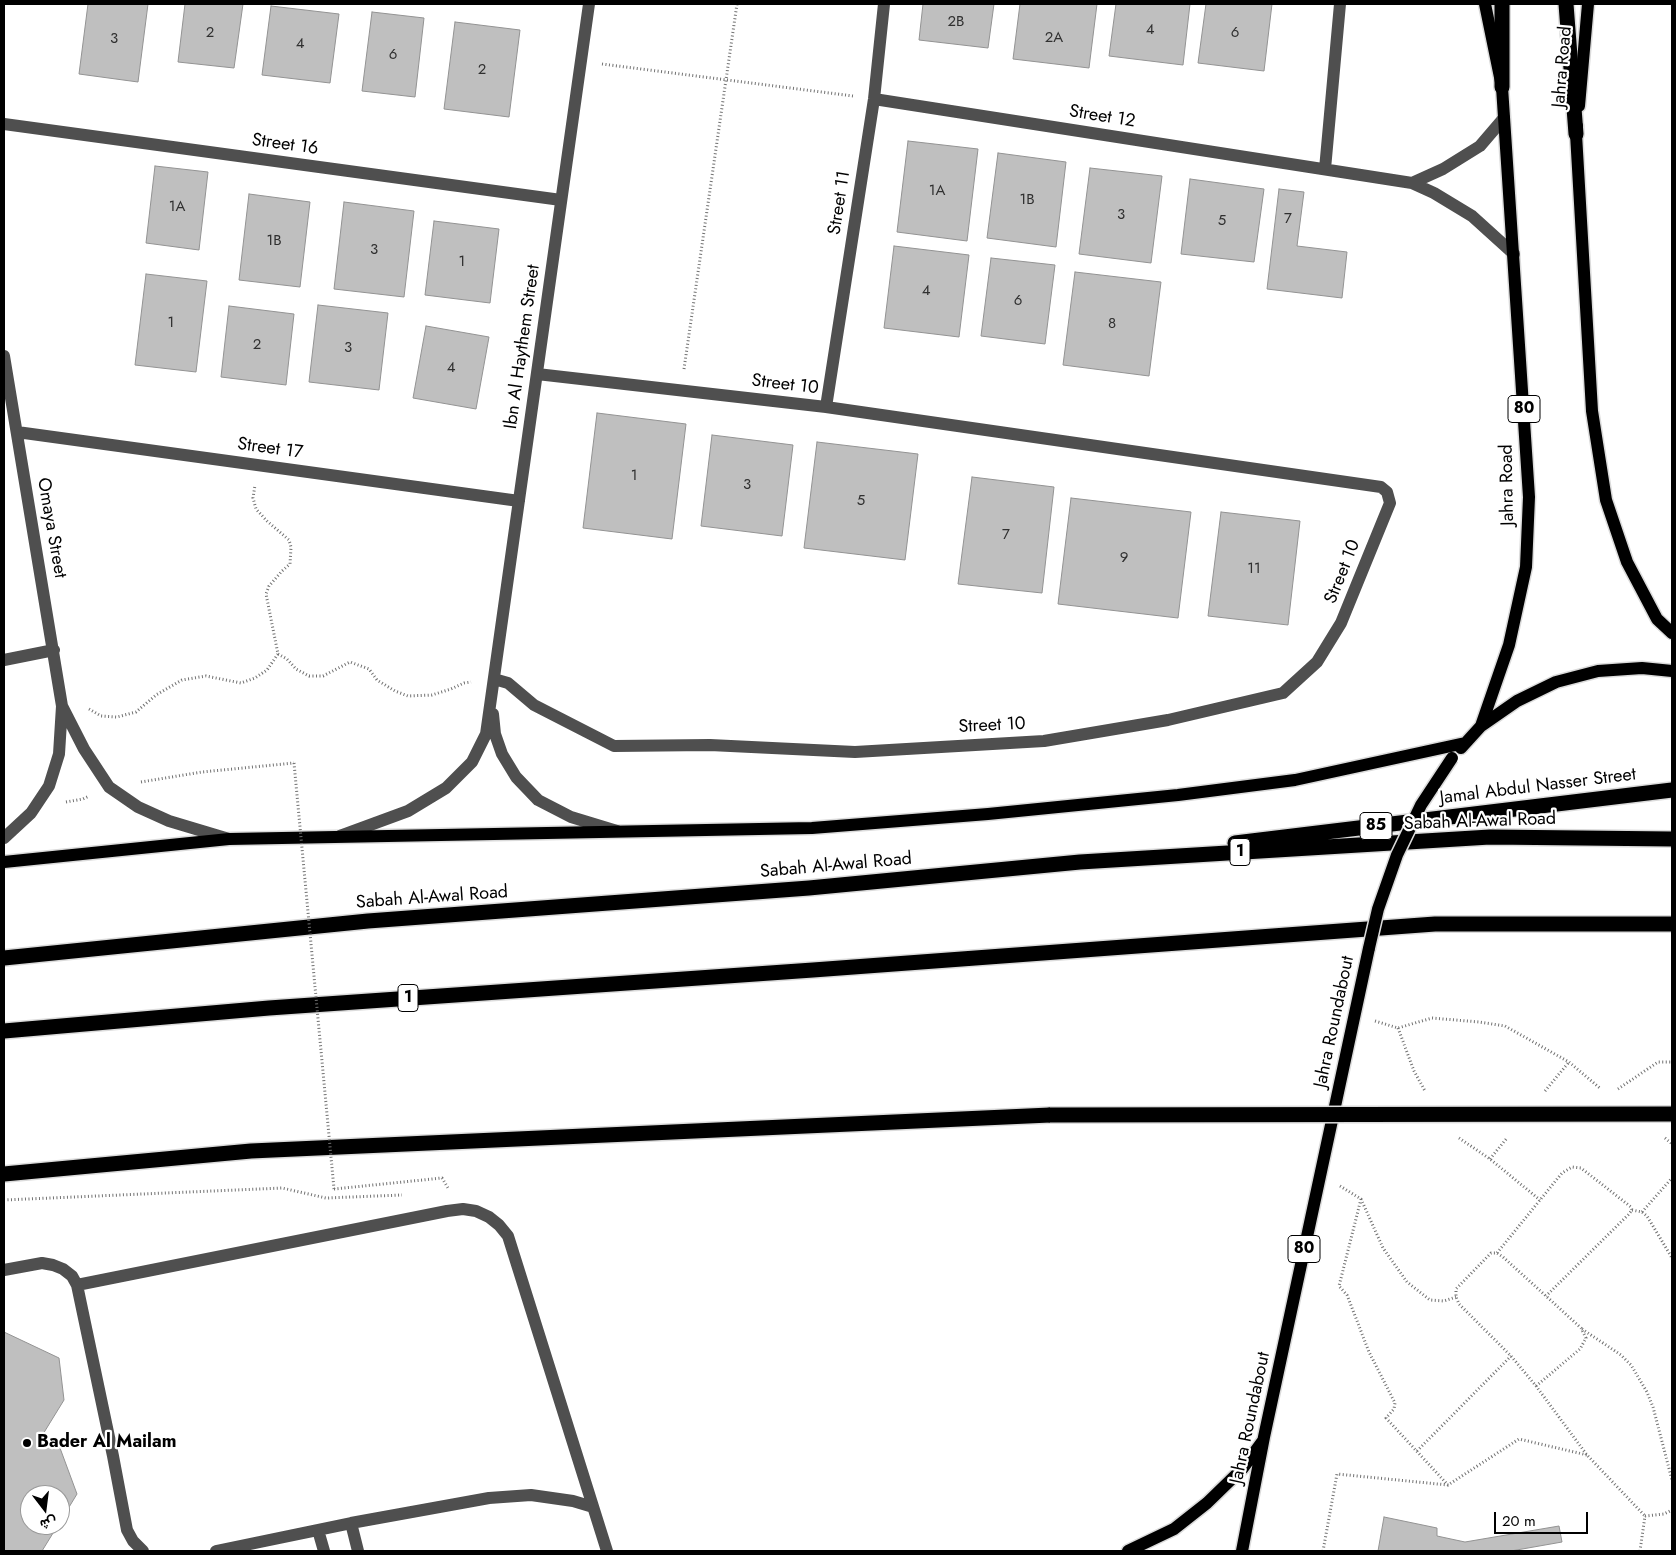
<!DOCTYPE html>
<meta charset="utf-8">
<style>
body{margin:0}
#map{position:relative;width:1676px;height:1555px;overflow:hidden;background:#fff;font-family:Jost,Vazirmatn,sans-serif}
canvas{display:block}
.frame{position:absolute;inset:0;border:5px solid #000;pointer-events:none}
.north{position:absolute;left:20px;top:1485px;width:50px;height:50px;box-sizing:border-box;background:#fff;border:1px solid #999;border-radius:50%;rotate:165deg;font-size:14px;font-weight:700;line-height:20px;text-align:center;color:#000}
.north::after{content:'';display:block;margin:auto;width:18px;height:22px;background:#000;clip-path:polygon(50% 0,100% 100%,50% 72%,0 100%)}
.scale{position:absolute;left:1494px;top:1512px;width:94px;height:22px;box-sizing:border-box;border:2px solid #000;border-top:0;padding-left:6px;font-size:15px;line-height:18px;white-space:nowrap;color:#000;-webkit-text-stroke:4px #fff;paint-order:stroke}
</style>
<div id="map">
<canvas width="1676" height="1555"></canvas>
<div class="frame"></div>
<div class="north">ش</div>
<div class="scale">20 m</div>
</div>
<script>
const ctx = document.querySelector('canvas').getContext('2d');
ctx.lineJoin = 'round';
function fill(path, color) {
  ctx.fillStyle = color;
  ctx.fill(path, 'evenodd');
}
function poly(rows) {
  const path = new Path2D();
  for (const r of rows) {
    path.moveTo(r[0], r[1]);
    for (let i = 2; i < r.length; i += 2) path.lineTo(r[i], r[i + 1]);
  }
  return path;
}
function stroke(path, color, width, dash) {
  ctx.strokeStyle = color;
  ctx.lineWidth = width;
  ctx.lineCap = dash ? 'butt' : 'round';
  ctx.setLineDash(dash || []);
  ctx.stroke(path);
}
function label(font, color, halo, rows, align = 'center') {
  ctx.font = font + ' Jost,sans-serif';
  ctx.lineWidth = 4.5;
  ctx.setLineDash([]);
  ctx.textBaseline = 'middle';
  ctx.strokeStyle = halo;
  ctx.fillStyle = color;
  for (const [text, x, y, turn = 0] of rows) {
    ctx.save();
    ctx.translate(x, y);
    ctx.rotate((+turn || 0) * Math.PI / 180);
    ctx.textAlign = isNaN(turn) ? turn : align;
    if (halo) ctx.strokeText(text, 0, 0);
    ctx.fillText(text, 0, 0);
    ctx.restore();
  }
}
const building = poly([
 [88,4,148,4,138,82,79,74,88,4],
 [185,4,243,4,234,68,178,62,185,4],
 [923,4,994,4,988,48,919,40,923,4],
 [1020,4,1097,4,1089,68,1013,59,1020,4],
 [1116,4,1190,4,1183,65,1109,56,1116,4],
 [1206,4,1272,4,1264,71,1198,63,1206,4],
 [271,6,339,14,330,83,262,75,271,6],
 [372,12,424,18,415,97,362,91,372,12],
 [455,22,520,30,509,117,444,109,455,22],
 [908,141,978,149,967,241,897,232,908,141],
 [998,153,1066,162,1056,247,987,238,998,153],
 [155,166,208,172,199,250,146,243,155,166],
 [1090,168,1162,176,1151,263,1079,254,1090,168],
 [1190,179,1264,189,1254,262,1181,254,1190,179],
 [1279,189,1304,192,1297,246,1347,252,1342,298,1267,289,1279,189],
 [249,194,310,202,300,287,239,280,249,194],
 [344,202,414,211,404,297,334,289,344,202],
 [434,221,499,229,490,303,425,295,434,221],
 [894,246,969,255,959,337,884,328,894,246],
 [991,258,1055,265,1045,344,981,336,991,258],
 [1075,272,1161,282,1149,376,1063,365,1075,272],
 [146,274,207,281,196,372,135,365,146,274],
 [318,305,388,313,379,390,309,382,318,305],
 [229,306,294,314,286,385,221,377,229,306],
 [426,326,489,337,476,409,413,398,426,326],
 [597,413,686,424,672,539,583,528,597,413],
 [712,435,793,445,782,536,701,526,712,435],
 [817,442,918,454,905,560,804,548,817,442],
 [972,477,1054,487,1042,593,958,584,972,477],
 [1071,498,1191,512,1178,618,1058,604,1071,498],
 [1221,512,1300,521,1288,625,1208,616,1221,512],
 [4,1332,59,1358,64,1400,40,1439,60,1448,77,1494,60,1522,60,1495,30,1495,30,1525,58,1525,42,1551,4,1551,4,1332],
 [1384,1517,1437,1528,1437,1536,1465,1542,1559,1526,1562,1542,1511,1551,1378,1551,1384,1517]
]);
fill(building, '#bfbfbf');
stroke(building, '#939393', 1);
const major = poly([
 [1579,106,1588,4],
 [1577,126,1576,134,1592,411,1606,500,1627,562,1657,619,1672,633],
 [1481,726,1509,645,1526,567,1529,497,1502,87,1485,4],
 [1461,748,1481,726,1517,701,1556,682,1598,671,1642,668,1672,671],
 [4,862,229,839,812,828,988,814,1178,795,1295,780,1465,743],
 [1128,1551,1174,1529,1207,1503,1243,1468,1262,1442],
 [1242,1551,1264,1437,1369,948]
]);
const highway = poly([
 [1502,4,1502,87],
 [1566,4,1576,134],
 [1235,843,1672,790],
 [4,958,368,921,809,888,1080,862,1490,837,1672,839],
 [4,1031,269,1008,813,970,1435,924,1672,924],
 [4,1174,251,1151,1050,1115]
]);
stroke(major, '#dbdbdb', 15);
stroke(highway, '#dbdbdb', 18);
stroke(poly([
 [602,64,853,96],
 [684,369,737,4],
 [278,654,287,659,296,669,309,676,323,676,350,662,369,669,377,680,395,691,408,696,432,695,451,689,464,683,471,682],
 [89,709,101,716,117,717,136,712,156,695,182,680,206,676,241,683,255,678,267,670,278,654,266,594,269,586,282,571,290,564,291,547,289,540,267,521,256,509,253,498,255,485],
 [141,782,202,772,294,763],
 [66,802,83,799,89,796],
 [1375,1021,1398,1028,1432,1018,1479,1022,1505,1026,1569,1062,1601,1089],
 [1398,1028,1414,1071,1425,1091],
 [1618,1089,1658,1062,1672,1062],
 [1545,1091,1569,1062],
 [1459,1138,1490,1159,1540,1200],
 [1665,1138,1672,1144],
 [1490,1159,1507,1138],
 [1340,1186,1361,1199,1383,1248,1407,1282,1430,1300,1444,1301,1456,1297],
 [334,1189,442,1178,448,1188],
 [1361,1199,1339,1286,1347,1295,1369,1352,1395,1403,1394,1409,1386,1418,1448,1485],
 [4,1200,282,1188,326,1198,402,1195],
 [1632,1210,1642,1212,1647,1216,1672,1258],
 [1642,1212,1672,1178],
 [1497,1253,1562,1173,1572,1167,1581,1168,1631,1207,1632,1210,1628,1215,1546,1296],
 [1582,1329,1621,1355,1631,1365,1647,1392,1653,1407,1672,1480],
 [1536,1386,1580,1349,1586,1338,1581,1328,1546,1296,1503,1257,1497,1253,1491,1253,1456,1289,1456,1297,1459,1304,1511,1356,1536,1386,1587,1455,1645,1516],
 [1417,1451,1511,1356],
 [1645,1516,1664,1514,1672,1510],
 [1323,1551,1337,1474,1448,1485,1519,1439,1587,1455],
 [1640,1551,1645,1516]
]), '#717171', 3, [1, 2.5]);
stroke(poly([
 [874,99,1412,183,1434,193,1472,216,1514,254],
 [4,124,561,200],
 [1325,169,1340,4],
 [1412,183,1443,169,1480,146,1504,118],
 [4,356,62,706,59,754,49,786,31,813,4,838],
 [826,407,874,99,884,4],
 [17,432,519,501],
 [4,660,54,650],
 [494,679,508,683,534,705,614,746,710,745,855,752,1044,741,1168,720,1283,693,1317,662,1341,623,1390,503,1387,492,1381,487,826,407,537,374],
 [62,706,84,749,109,787,138,807,169,821,229,839],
 [493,714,495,734,502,754,516,777,538,800,571,817,617,831],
 [340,836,408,811,446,788,472,762,486,734,589,4],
 [4,1270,42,1263,53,1265,63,1269,72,1276,77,1285,113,1456,127,1530,133,1541,143,1551],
 [77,1285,447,1211,463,1209,476,1211,489,1217,499,1225,508,1236,607,1551],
 [351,1523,358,1551],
 [318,1530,324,1551],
 [216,1551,351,1523,489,1498,531,1495,573,1501,593,1507]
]), '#4f4f4f', 12);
stroke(major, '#000', 12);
stroke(highway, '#000', 15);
const majorBridge = poly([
 [1369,948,1378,909,1397,855,1421,805,1452,758]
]);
const highwayBridge = poly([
 [1050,1115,1672,1114]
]);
stroke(majorBridge, '#dbdbdb', 15, []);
stroke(highwayBridge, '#dbdbdb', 18, []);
stroke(poly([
 [294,763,334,1189]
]), '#717171', 3, [1, 2.5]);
stroke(majorBridge, '#000', 12);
stroke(highwayBridge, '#000', 15);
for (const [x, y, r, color] of [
 [27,1443,5,"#000"]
]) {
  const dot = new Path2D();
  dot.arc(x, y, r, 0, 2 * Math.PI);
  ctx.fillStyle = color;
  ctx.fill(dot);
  stroke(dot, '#fff', 2);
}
label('15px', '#303030', null, [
 ["2B",956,22],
 ["4",1150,30],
 ["2",210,33],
 ["6",1235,33],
 ["2A",1054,38],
 ["3",114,39],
 ["4",300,44],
 ["6",393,55],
 ["2",482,70],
 ["1A",937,191],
 ["1B",1027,200],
 ["1A",177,207],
 ["3",1121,215],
 ["7",1288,219],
 ["5",1222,221],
 ["1B",274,241],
 ["3",374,250],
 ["1",462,262],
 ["4",926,291],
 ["6",1018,301],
 ["1",171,323],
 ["8",1112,324],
 ["2",257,345],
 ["3",348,348],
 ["4",451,368],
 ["1",634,476],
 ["3",747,485],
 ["5",861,501],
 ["7",1006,535],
 ["9",1124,558],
 ["11",1254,569]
]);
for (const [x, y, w] of [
 [1524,409,32],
 [1376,826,32],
 [1240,852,20],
 [408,998,20],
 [1304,1249,32]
]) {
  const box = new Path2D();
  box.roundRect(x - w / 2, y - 13.5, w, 27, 4);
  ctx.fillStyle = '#fff';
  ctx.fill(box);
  stroke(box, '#000', 1);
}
label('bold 16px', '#000', null, [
 ["80",1524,409],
 ["85",1376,826],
 ["1",1240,852],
 ["1",408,998],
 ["80",1304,1249]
]);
label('18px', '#000', '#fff', [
 ["Jahra Road",1563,67,-85],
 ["Street 12",1102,117,9],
 ["Street 16",285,145,8],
 ["Street 11",840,203,-81],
 ["Ibn Al Haythem Street",523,347,-82],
 ["Street 10",785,385,7],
 ["Street 17",270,449,8],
 ["Jahra Road",1508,485,-91],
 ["Omaya Street",51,528,80],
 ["Street 10",1343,572,-68],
 ["Street 10",992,726,-3],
 ["Jamal Abdul Nasser Street",1538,787,-7],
 ["Sabah Al-Awal Road",1480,822,-2],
 ["Sabah Al-Awal Road",836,866,-5],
 ["Sabah Al-Awal Road",432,898,-4],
 ["Jahra Roundabout",1335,1022,-78],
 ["Jahra Roundabout",1251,1418,-78]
]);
label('bold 18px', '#000', '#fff', [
 ["Bader Al Mailam",37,1443]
], 'left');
</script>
